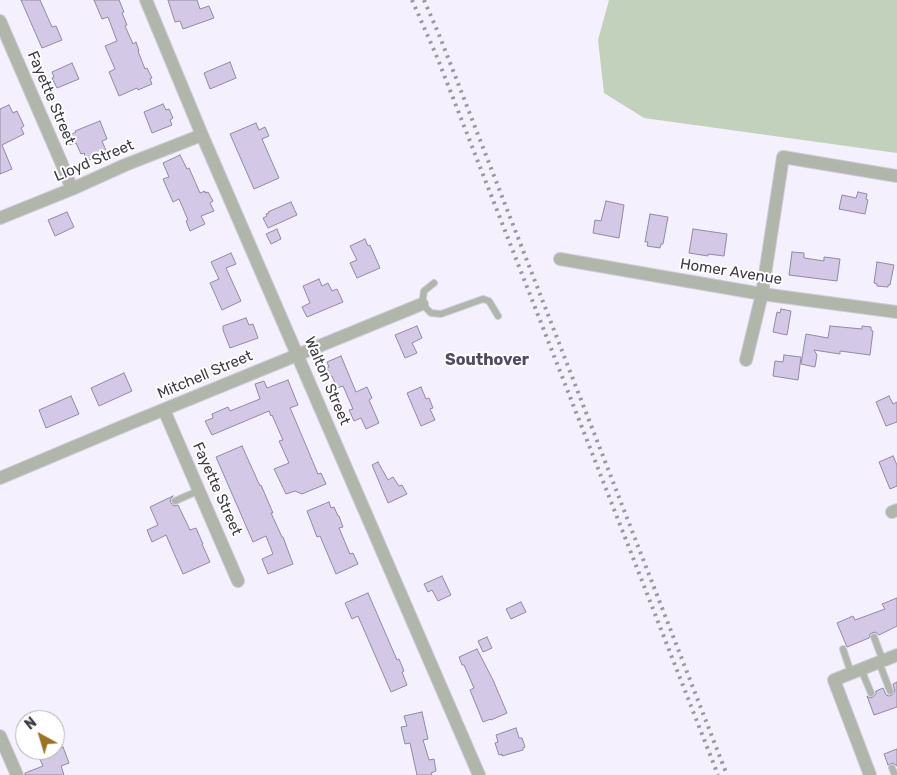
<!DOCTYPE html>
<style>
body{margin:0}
#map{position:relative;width:897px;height:775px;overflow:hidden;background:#f4f0fd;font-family:Rubik,sans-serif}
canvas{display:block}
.north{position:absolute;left:15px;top:710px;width:50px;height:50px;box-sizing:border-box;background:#fff;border:1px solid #b2b1b5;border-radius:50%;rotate:321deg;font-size:14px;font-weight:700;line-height:20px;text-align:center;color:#3f3b47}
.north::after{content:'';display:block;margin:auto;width:18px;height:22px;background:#9d7321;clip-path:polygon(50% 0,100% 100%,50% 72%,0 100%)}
</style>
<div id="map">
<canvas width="897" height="775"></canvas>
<div class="north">N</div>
</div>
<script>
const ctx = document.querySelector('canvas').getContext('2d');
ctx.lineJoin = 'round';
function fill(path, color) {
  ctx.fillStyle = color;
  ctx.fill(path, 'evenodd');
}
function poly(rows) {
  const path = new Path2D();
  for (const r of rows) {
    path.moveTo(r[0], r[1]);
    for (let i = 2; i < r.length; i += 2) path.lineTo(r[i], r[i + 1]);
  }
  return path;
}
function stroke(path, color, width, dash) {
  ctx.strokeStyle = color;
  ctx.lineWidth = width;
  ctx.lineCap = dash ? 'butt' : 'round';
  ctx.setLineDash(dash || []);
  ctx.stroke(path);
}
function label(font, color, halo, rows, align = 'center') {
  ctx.font = font + ' Rubik,sans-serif';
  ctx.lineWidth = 4;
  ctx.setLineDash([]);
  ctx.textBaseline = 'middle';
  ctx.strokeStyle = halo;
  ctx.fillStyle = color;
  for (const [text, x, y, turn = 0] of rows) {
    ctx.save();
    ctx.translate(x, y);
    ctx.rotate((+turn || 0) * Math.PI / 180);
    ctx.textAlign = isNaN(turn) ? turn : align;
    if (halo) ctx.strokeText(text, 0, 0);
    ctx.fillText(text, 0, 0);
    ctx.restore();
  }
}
fill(poly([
 [609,0,897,0,897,153,644,118,604,93,598,40]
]), '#c1d1bb');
const building = poly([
 [21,0,40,0,52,27,56,26,62,40,42,48,21,0],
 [94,0,119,0,124,12,122,13,127,25,125,26,133,44,136,42,139,51,138,51,145,69,147,68,152,78,150,79,152,84,138,90,137,88,119,96,109,72,115,69,105,46,117,41,108,17,102,19,94,0],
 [168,0,197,0,200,9,209,6,214,18,183,29,180,21,175,22,168,0],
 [230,62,236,78,210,89,204,73,230,62],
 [72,63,79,79,57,88,52,78,54,77,52,72,72,63],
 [163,104,166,110,169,109,173,118,170,120,172,125,152,133,144,112,163,104],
 [9,105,13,113,17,111,24,126,21,128,24,134,2,145,12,169,0,174,0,109,9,105],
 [100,121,107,139,102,141,107,153,103,154,105,158,95,162,94,158,87,161,84,153,81,154,76,143,69,145,66,137,76,132,75,131,100,121],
 [256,123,259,130,265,127,269,136,262,139,279,178,254,189,230,134,256,123],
 [180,155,187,169,189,168,200,193,205,191,205,193,208,192,213,201,210,203,214,211,201,216,205,224,190,231,186,221,188,220,179,199,173,202,163,179,169,177,163,163,180,155],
 [858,192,867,194,866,199,868,200,865,214,839,209,842,195,856,198,858,192],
 [606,201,624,205,619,238,593,233,595,220,601,221,606,201],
 [291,202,297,215,268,228,263,218,267,216,266,214,269,213,268,212,291,202],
 [67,212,74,227,55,236,48,220,67,212],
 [650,214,668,217,663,244,661,244,660,248,647,246,648,242,645,242,650,214],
 [277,229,281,239,271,244,266,234,277,229],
 [693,229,727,234,724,256,708,254,708,256,689,253,693,229],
 [365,239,368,246,370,245,380,268,357,278,350,263,357,260,350,246,365,239],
 [792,252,804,253,804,258,824,261,824,257,840,259,837,281,789,275,792,252],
 [231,253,236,264,226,268,241,301,222,310,210,283,219,279,211,262,231,253],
 [877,262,894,265,890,285,888,285,888,287,877,286,877,284,874,283,877,262],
 [319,279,322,286,328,283,332,291,337,289,343,302,307,317,302,307,310,303,303,286,319,279],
 [781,309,791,311,787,335,773,332,777,312,780,313,781,309],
 [246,318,249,325,253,324,258,338,230,348,223,330,223,326,246,318],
 [417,326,422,338,412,343,417,353,405,358,395,335,417,326],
 [830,326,862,329,862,326,871,327,871,330,873,331,870,355,840,351,840,354,814,350,817,355,815,367,801,364,806,334,828,338,830,326],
 [784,355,801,357,798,380,773,376,775,361,783,362,784,355],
 [341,356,356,392,367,387,372,398,369,400,379,423,366,429,361,418,354,421,349,410,353,409,343,386,337,388,332,376,330,376,327,368,329,367,327,362,341,356],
 [124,373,132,391,99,406,91,388,124,373],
 [288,380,298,405,290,408,291,410,318,474,321,473,326,484,302,494,295,491,286,494,274,469,289,463,279,441,283,440,272,415,271,416,269,411,212,435,205,421,213,418,212,414,228,407,230,411,260,399,255,384,264,381,267,388,288,380],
 [421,387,426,399,429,398,433,408,430,409,435,420,421,426,407,393,421,387],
 [71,396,79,414,46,428,39,410,71,396],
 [889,396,893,404,897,402,897,422,886,426,876,402,889,396],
 [242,446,260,486,261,485,273,513,271,513,282,537,283,537,293,564,268,574,262,559,273,554,266,536,253,542,216,457,242,446],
 [893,456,897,465,897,486,890,489,879,462,893,456],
 [378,462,388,480,393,477,399,486,402,485,407,494,388,503,372,465,378,462],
 [173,496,170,500,171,503,174,506,178,505,190,530,196,528,203,544,202,544,210,562,183,574,166,535,152,542,147,530,158,525,150,507,173,496],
 [329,502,331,508,334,507,338,516,339,516,343,527,339,528,350,554,353,553,358,564,336,574,320,536,317,537,307,511,329,502],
 [442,576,451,595,438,601,432,590,428,592,424,584,442,576],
 [368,593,397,660,399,659,404,671,402,672,407,685,391,692,358,616,352,619,345,603,368,593],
 [897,598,897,626,879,635,875,632,872,633,870,634,869,638,847,647,837,623,853,616,855,620,885,609,882,604,897,598],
 [521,602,526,612,511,619,506,609,521,602],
 [487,637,492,648,483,652,478,641,487,637],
 [477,649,493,680,507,713,491,720,491,719,483,722,470,690,474,688,464,665,462,665,459,657,477,649],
 [897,682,897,707,874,715,867,696,870,698,873,697,876,694,876,691,883,688,886,695,889,696,892,695,895,691,893,684,897,682],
 [422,712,428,739,423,740,429,760,434,759,436,771,431,773,432,775,417,775,410,743,405,744,401,727,407,726,404,716,422,712],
 [516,728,519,738,522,738,525,747,523,748,523,750,502,756,502,754,499,755,495,743,498,742,496,735,516,728],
 [63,747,69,763,61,766,64,775,25,775,25,773,43,766,39,757,63,747],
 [897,749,897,766,893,763,888,765,884,754,897,749]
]);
fill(building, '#d3c8e6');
stroke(building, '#9289a4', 1);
const service = poly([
 [434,283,424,291,422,304,431,313,441,314,483,299,489,301,498,316],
 [175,501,200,490],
 [874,637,883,661],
 [843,649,851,673],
 [879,662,890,691],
 [861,669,871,693],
 [892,768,895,775]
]);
const minor = poly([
 [146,0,202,135,479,775],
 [0,21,61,162,72,189],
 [0,218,72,189,125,165,202,135],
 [560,259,762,294,897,312],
 [746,360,762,294,783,157,897,176],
 [164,410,238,581],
 [0,478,126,425,422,304],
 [892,512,897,510],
 [0,736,17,775],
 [870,775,834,680,897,655]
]);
stroke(service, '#d0ccd9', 8);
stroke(minor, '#d0ccd9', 14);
stroke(service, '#b0b7aa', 6);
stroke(minor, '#b0b7aa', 12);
stroke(poly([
 [412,0,437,57,718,775],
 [424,0,440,37,727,775]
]), '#9b97a3', 4, [2.5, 5]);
label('15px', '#3f3b47', '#fff', [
 ["Fayette Street",51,98,67],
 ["Lloyd Street",94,161,-23],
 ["Homer Avenue",731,272,9],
 ["Mitchell Street",205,375,-23],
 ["Walton Street",327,381,67],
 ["Fayette Street",217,489,66]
]);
label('bold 16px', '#534963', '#fff', [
 ["Southover",487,360]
]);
</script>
